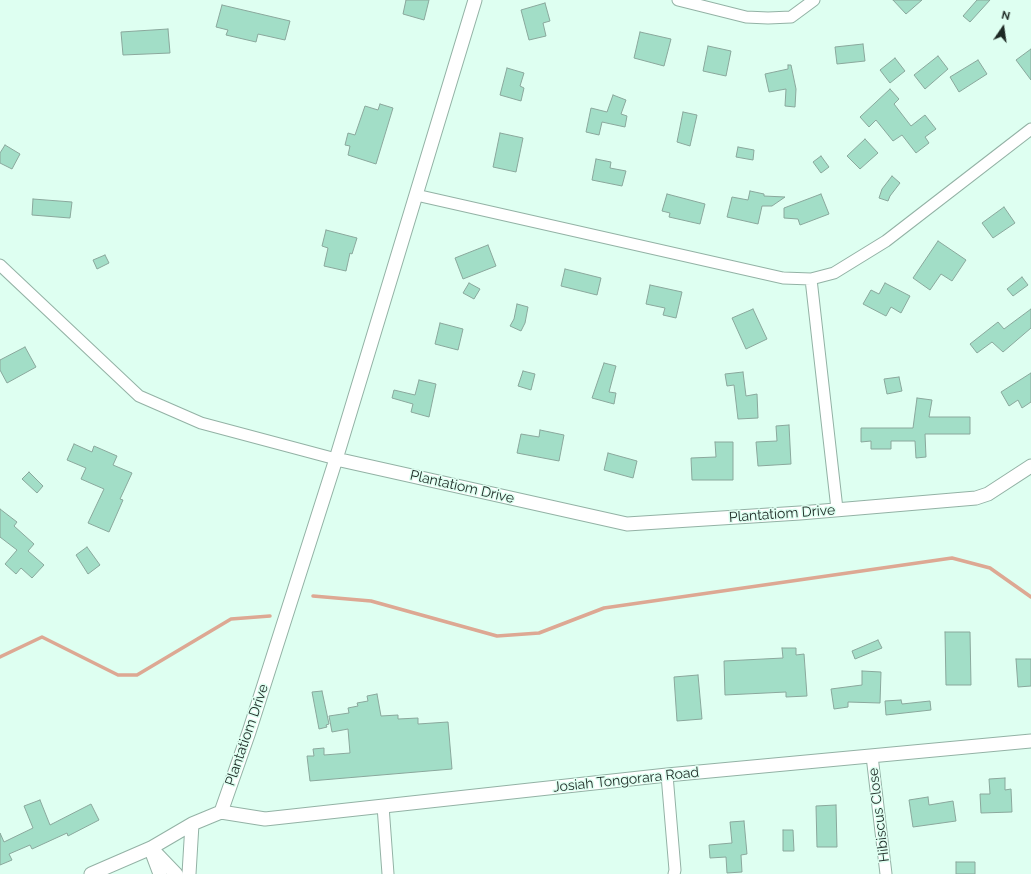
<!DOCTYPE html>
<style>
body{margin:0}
#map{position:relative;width:1031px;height:874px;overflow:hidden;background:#defff1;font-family:Raleway,sans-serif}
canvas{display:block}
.north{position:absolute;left:983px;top:8px;width:40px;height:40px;-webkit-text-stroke:3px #defff1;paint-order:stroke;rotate:13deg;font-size:11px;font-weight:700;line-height:16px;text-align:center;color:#1d2924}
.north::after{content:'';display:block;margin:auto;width:14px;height:18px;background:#1d2924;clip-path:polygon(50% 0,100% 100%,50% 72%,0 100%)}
</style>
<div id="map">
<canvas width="1031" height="874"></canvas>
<div class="north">N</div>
</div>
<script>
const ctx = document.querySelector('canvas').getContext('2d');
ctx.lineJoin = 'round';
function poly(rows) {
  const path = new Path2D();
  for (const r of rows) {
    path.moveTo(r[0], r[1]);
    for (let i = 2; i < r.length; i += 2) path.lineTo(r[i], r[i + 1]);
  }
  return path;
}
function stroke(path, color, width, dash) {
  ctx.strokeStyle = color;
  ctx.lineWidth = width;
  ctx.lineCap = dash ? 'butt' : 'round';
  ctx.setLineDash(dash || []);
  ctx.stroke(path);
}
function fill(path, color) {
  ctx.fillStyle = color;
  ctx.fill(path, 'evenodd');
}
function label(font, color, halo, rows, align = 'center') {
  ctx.font = font + ' Raleway,sans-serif';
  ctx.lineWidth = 3;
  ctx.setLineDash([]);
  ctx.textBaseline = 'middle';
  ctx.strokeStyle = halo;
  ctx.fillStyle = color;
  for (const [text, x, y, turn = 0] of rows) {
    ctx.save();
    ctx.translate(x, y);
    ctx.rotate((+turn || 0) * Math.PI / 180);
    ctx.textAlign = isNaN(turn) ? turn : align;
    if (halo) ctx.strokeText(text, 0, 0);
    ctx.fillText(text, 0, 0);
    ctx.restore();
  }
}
stroke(poly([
 [313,596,371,601,497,636,539,633,604,608,952,558,990,568,1031,597],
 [0,657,42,637,118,675,137,675,231,619,270,616]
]), '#dda893', 3.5);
const building = poly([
 [406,0,429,0,424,20,403,14,406,0],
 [893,0,922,0,906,14,893,0],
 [977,0,990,0,970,22,963,16,977,0],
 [545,3,550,21,543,23,546,36,529,40,521,10,545,3],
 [222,5,290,21,285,40,258,34,256,42,226,35,228,30,216,27,222,5],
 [168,29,170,53,123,55,121,32,168,29],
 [640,32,671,39,664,66,634,58,640,32],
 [863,44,865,61,837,64,835,47,863,44],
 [708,46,731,51,726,76,703,71,708,46],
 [1031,49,1031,80,1016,60,1031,49],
 [938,56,948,69,925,89,914,75,938,56],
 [895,58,905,71,890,83,880,70,895,58],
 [978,60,987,74,959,92,950,77,978,60],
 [788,65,791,65,796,89,795,107,785,106,786,89,769,92,765,74,788,69,788,65],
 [507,68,524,73,520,86,524,88,521,101,500,95,507,68],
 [890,89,899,99,894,104,911,126,925,115,936,129,925,137,929,143,916,153,902,135,893,141,876,120,869,127,860,117,890,89],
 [613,95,626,100,621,114,627,116,625,127,602,122,599,135,586,132,591,108,607,112,613,95],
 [380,104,393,108,376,164,348,155,350,146,345,145,348,133,355,135,365,106,378,110,380,104],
 [683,112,697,115,690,146,677,142,683,112],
 [500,133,523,138,516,172,493,167,500,133],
 [865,139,878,153,860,169,847,156,865,139],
 [5,145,20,154,12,169,0,163,0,153,5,145],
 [738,147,754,150,753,160,736,157,738,147],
 [821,156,829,167,821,173,813,162,821,156],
 [596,159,611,162,610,168,626,171,622,186,592,180,596,159],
 [892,176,900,183,890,196,888,201,879,198,882,189,892,176],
 [750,191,764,194,764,196,785,197,772,206,762,206,758,224,727,217,732,197,748,200,750,191],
 [667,194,705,204,700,224,669,217,670,213,662,211,667,194],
 [821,194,829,214,800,225,798,219,784,218,784,208,821,194],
 [33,199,72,202,70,218,32,215,33,199],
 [1004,207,1015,223,993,238,982,223,1004,207],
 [326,230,357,238,352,254,350,253,346,271,324,266,328,248,322,246,326,230],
 [938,241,966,260,952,281,941,274,930,290,913,278,938,241],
 [488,245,496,266,463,279,455,258,488,245],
 [105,255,109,263,97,269,93,260,105,255],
 [565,269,601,278,597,295,561,286,565,269],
 [1022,277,1028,285,1013,296,1007,289,1022,277],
 [469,283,480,289,474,299,463,293,469,283],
 [885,283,910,296,901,313,891,307,886,316,863,304,871,290,879,294,885,283],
 [650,285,682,292,676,318,663,315,665,308,646,304,650,285],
 [517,304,528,307,525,323,521,331,510,326,514,319,517,304],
 [753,309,767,339,746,349,732,318,753,309],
 [1031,309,1031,328,1003,352,992,342,977,353,970,344,998,322,1004,329,1031,309],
 [440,323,463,329,458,350,435,344,440,323],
 [25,347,36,367,7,383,0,370,0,360,25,347],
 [604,363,616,366,609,392,616,393,614,404,592,398,604,363],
 [523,371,535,374,531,390,518,386,523,371],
 [743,372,746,396,757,394,758,418,738,419,734,385,727,386,725,374,743,372],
 [1031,373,1031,402,1022,408,1018,400,1009,406,1001,392,1031,373],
 [899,377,902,391,887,394,884,379,899,377],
 [419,380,436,384,429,417,411,412,413,404,392,398,394,390,415,395,419,380],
 [917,398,932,400,929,417,970,417,970,434,925,434,926,457,916,458,915,441,891,441,891,449,871,449,871,441,861,442,861,428,913,428,917,398],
 [789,425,791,464,758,466,756,442,777,441,776,426,789,425],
 [540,430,564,435,559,461,517,453,521,434,539,437,540,430],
 [715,442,733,442,733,480,692,480,691,458,716,457,715,442],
 [74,444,92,452,94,446,117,456,113,465,132,473,120,499,123,500,109,532,88,523,104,489,81,479,86,468,67,460,74,444],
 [608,453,637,461,633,478,604,470,608,453],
 [29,472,43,486,37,493,22,479,29,472],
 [0,509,17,522,14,526,34,544,28,551,44,565,32,578,21,568,16,574,5,564,17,550,0,537,0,509],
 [87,547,100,565,88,574,76,555,87,547],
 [945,632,970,632,971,685,946,685,945,632],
 [878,640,882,648,855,659,852,651,878,640],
 [782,648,796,648,796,655,804,654,807,696,786,697,786,692,725,695,724,661,783,658,782,648],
 [1016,659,1031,659,1031,686,1018,687,1016,659],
 [862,671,881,672,880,703,848,702,848,707,834,709,831,689,862,685,862,671],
 [698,675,702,719,677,721,674,677,698,675],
 [322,691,329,724,326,725,327,727,319,729,312,692,322,691],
 [377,694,381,716,398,715,398,719,418,718,418,724,448,722,452,769,310,781,307,756,314,756,313,749,324,748,324,755,350,753,348,729,332,732,329,716,349,713,348,708,358,706,357,703,368,701,367,696,377,694],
 [901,700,902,704,930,701,931,710,886,715,885,701,901,700],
 [1005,778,1005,790,1011,789,1012,812,981,813,980,794,990,794,989,779,1005,778],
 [928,797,929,805,953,801,956,821,913,827,909,800,928,797],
 [40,800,50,825,91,804,99,820,68,836,67,833,32,849,30,845,9,854,12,860,0,865,0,833,4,842,33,828,24,806,40,800],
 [836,805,837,847,817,847,816,806,836,805],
 [744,821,747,854,741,855,742,872,727,873,726,857,710,858,709,845,732,843,730,822,744,821],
 [783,830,793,830,794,851,783,851,783,830],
 [956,862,975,862,975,874,956,874,956,862]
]);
fill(building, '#a2dec7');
stroke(building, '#8aa89c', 1);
const minor = poly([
 [678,0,746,17,768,18,791,17,814,0],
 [416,195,783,278,811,279,834,273,886,241,1031,129],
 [0,265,139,396,201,423,336,459],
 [811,279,837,509],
 [872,756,886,874],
 [667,775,675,870,674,874],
 [383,806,388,874]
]);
const tertiary = poly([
 [336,459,627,524,800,513,976,498,988,494,1031,466],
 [221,812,265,819,667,775,1031,741],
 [151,848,176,874],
 [151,850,160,874],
 [91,874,151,848,192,824,221,812,249,732,336,459,475,0],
 [189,874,192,824]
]);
stroke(minor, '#93b2a5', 13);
stroke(tertiary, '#93b2a5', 15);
stroke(minor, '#fff', 11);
stroke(tertiary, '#fff', 13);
label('14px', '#1d2924', '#defff1', [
 ["Plantatiom Drive",462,487,13],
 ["Plantatiom Drive",782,514,-4],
 ["Plantatiom Drive",247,735,-71],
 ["Josiah Tongorara Road",626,780,-6],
 ["Hibiscus Close",879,815,-97]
]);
</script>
